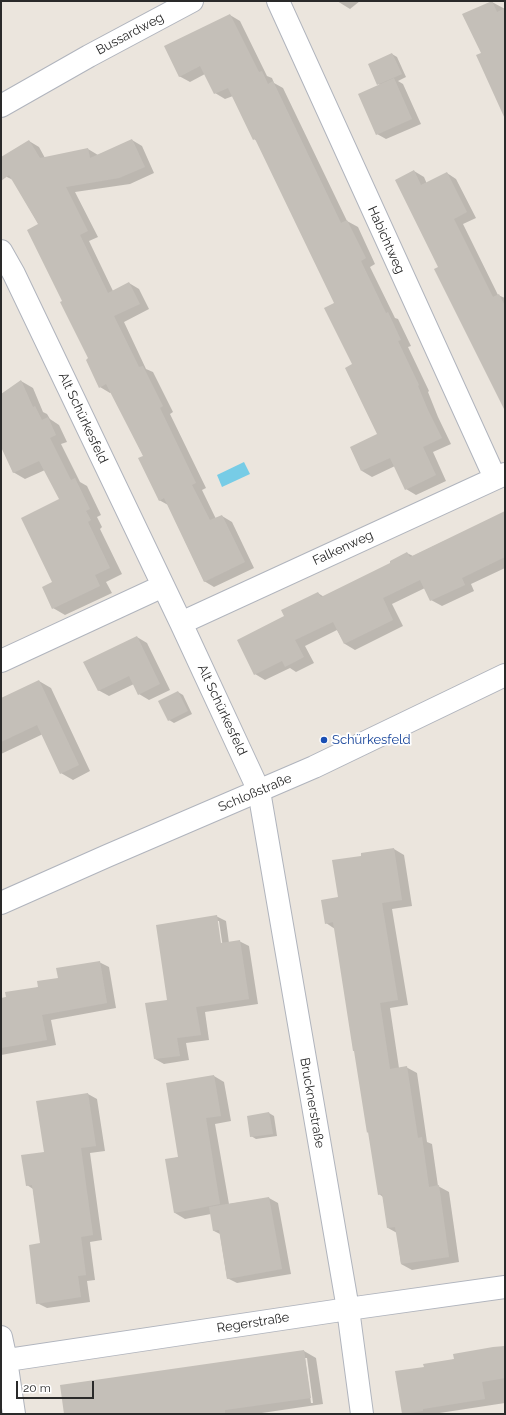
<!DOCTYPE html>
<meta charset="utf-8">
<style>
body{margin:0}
#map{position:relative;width:506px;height:1415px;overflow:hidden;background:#ebe5dd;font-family:Raleway,sans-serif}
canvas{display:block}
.frame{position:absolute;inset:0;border:2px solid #2a2a2a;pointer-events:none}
.scale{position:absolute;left:16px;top:1381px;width:78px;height:18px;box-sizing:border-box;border:2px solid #2a2a2a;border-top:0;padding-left:5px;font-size:12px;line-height:14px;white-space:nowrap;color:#2a2a2a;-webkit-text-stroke:3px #fff;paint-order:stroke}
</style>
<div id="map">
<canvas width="506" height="1415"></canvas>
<div class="frame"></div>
<div class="scale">20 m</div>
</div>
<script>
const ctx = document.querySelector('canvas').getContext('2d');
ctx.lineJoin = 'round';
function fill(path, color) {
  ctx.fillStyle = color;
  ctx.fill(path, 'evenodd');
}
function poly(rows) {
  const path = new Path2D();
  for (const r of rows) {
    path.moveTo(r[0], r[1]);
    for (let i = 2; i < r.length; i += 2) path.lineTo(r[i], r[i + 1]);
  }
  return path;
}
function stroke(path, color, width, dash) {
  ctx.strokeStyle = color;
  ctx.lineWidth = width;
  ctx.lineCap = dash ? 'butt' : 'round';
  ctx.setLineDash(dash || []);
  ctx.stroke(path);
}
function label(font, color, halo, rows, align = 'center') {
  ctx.font = font + ' Raleway,sans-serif';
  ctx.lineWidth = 3.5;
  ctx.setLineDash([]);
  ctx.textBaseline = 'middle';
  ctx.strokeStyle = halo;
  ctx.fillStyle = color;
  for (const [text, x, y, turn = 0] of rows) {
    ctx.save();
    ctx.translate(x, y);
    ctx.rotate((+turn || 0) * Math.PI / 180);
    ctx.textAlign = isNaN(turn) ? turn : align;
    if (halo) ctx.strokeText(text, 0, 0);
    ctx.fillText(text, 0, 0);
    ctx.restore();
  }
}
fill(poly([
 [244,462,250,474,222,487,217,475]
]), '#77cce6');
fill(poly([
 [337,1,360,1,350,9],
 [492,2,505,9,505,95,482,54],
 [230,15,240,21,267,76,272,78,274,83,283,88,347,221,358,227,375,264,370,267,395,318,398,319,411,346,408,347,429,391,428,392,438,417,451,444,433,452,446,481,416,495,406,489,395,466,372,477,362,471,351,448,379,435,353,365,335,303,257,141,254,139,233,96,225,99,215,93,205,74,190,82,179,76],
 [392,54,397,57,406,77,398,81,403,84,421,124,386,139,377,134,380,85,378,84],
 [132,140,142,146,154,173,130,184,75,192,98,237,89,241,113,291,129,283,139,289,149,309,124,322,146,369,153,372,173,412,170,414,206,488,202,490,216,519,222,516,232,522,254,568,214,587,204,581,168,505,159,500,144,457,112,392,110,393,100,387,89,359,63,302,39,225,13,180,7,177,1,167,1,158,29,141,39,147,45,158,88,149,98,155],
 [414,171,424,177,427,184,447,173,456,179,476,218,463,224,498,295,505,298,505,408,439,268],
 [21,381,33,388,43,412,47,414,50,419,59,425,67,442,61,444,80,482,87,486,101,515,97,517,102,527,100,529,122,574,106,582,112,593,65,615,53,608,54,582,61,500,45,470,25,479,13,472,1,444,1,396],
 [505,512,505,568,471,584,474,591,442,606,431,600,425,588,392,604,403,626,355,650,345,644,337,630,305,646,314,663,296,672,290,668,265,680,255,674,285,617,318,593,324,597,392,563,407,553,413,556],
 [137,637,147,643,170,690,149,700,139,694,134,684,109,696,98,690],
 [39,681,51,688,90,771,73,780,61,773,43,734,1,754,1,699],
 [178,692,183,695,192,714,174,723,169,720],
 [394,849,404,855,412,906,392,909,408,1005,390,1008,399,1068,406,1067,417,1073,427,1142,432,1144,438,1186,449,1192,459,1262,412,1270,401,1264,397,1233,388,1228,383,1197,379,1194,335,929,326,923,362,857],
 [216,916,226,921,229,943,239,941,249,946,258,1004,205,1012,209,1040,186,1043,189,1060,164,1064,155,1059],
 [217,921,219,921,223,948,221,948],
 [99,962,109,967,116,1008,51,1020,56,1045,1,1055,1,999,39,987],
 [214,1076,224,1082,231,1121,215,1124,229,1204,269,1198,278,1203,291,1274,237,1283,227,1278,220,1234,214,1231,211,1214,185,1219,175,1213,166,1160,179,1157],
 [88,1094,97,1099,105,1151,90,1153,102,1240,90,1242,95,1280,87,1281,90,1302,47,1308,37,1303,41,1244,33,1189,27,1185,45,1153],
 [269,1113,274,1116,277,1136,256,1139,251,1136],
 [505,1346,505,1403,433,1414,403,1414,425,1367],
 [304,1351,316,1358,323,1404,255,1414,65,1414,61,1386],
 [305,1358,307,1358,313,1403,311,1403]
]), '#0003');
fill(poly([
 [492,1,497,12,505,8,505,119,476,55,481,53,462,14],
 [230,14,259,72,262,71,268,84,273,81,341,223,347,220,366,258,361,261,386,313,388,312,401,340,398,341,419,385,418,386,428,410,442,438,423,447,436,475,405,490,390,458,361,471,350,447,377,434,345,368,352,364,324,308,334,303,255,139,253,140,228,88,214,94,200,66,179,77,164,46],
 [392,53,402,74,377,85,368,64],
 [394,78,412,119,376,135,358,94],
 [132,139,145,167,119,178,66,187,88,231,80,235,108,293,129,282,140,304,114,316,139,367,143,366,163,406,160,408,196,483,192,485,210,520,222,515,245,562,204,582,164,498,159,501,138,458,143,456,106,384,99,388,86,360,88,358,60,302,62,301,27,230,38,224,9,175,1,181,1,157,29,140,40,158,88,148,90,158],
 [414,170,421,185,447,172,467,212,454,219,493,297,499,294,505,306,505,411,434,269,438,267,395,180],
 [21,380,33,407,35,406,42,420,48,417,56,435,50,438,71,480,75,478,90,509,86,511,91,520,88,522,110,568,95,575,100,586,52,609,42,587,52,582,21,518,59,499,39,461,13,473,1,447,1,394],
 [505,511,505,557,462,578,465,585,430,601,420,580,383,598,393,620,344,644,333,622,295,640,304,657,285,667,282,661,254,675,237,640,284,616,281,610,318,592,321,597,390,563,390,561,407,552,410,557],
 [137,636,160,684,138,695,129,676,98,691,83,662],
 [39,680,79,765,60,774,37,725,1,742,1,698],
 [178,691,188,711,168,721,158,701],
 [394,848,402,900,382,903,398,1000,380,1003,390,1069,407,1066,418,1138,422,1137,429,1187,439,1185,449,1257,401,1264,395,1227,387,1228,382,1194,378,1195,368,1132,367,1133,354,1051,353,1051,333,922,325,924,321,900,338,897,332,860,361,856,361,853],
 [217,915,221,943,240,940,249,999,196,1007,201,1035,177,1038,180,1056,154,1059,145,1003,167,1000,156,925],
 [100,961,107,1003,42,1015,47,1040,1,1048,1,998,6,997,5,992,38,987,37,981,58,978,56,968],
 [214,1075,221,1116,206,1118,220,1204,174,1213,165,1159,178,1157,166,1083],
 [88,1093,96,1146,81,1148,93,1235,81,1237,86,1275,78,1276,81,1297,36,1304,29,1245,40,1243,32,1185,26,1186,21,1155,44,1152,36,1101],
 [269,1112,273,1134,250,1137,247,1116],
 [269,1197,282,1269,227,1279,219,1230,213,1231,209,1207],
 [505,1346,505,1378,482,1382,485,1399,423,1409,423,1411,402,1414,395,1371,424,1367,423,1364,454,1359,453,1354,493,1347],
 [304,1350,311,1398,225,1410,225,1414,64,1414,60,1385]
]), '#c4bfb8');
const street = poly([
 [278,1,495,478],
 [1,106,89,56,192,1],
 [1,251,14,274,181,623,259,791,348,1309,362,1414],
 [181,623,505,474],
 [1,661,163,586],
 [1,1337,6,1360,14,1414],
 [1,1361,348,1309,505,1287]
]);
const secondary = poly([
 [1,903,107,856,314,767,505,675]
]);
stroke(street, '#b0b4bd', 24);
stroke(secondary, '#b0b4bd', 24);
stroke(street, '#fff', 22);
stroke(secondary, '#fff', 22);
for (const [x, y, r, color] of [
 [324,740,4,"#1a4fb4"]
]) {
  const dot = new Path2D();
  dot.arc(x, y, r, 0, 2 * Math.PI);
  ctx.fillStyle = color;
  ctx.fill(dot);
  stroke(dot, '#fff', 1.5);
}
label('13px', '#2a2a2a', '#fff', [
 ["Bussardweg",130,34,-28],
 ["Habichtweg",386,240,66],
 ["Alt Schürkesfeld",83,418,65],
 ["Falkenweg",343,548,-25],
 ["Alt Schürkesfeld",222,710,65],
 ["Schloßstraße",255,793,-23],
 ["Brucknerstraße",312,1103,80],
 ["Regerstraße",253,1323,-9]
]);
label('13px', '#164399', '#fff', [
 ["Schürkesfeld",332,740]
], 'left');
</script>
